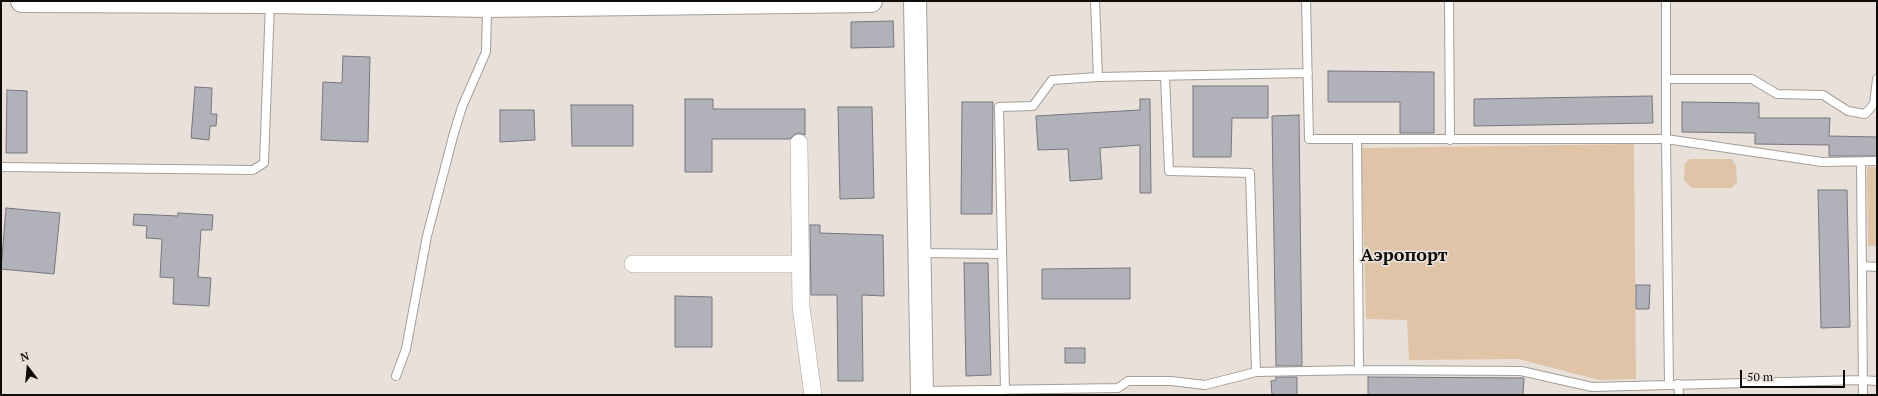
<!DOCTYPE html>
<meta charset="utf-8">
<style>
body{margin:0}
#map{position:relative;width:1878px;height:396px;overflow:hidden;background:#e9e1d9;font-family:"PT Serif",serif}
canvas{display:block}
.frame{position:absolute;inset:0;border:2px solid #0e0c09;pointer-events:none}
.north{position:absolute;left:8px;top:348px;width:40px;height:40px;-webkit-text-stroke:3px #e9e1d9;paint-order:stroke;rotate:344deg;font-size:11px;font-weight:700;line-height:16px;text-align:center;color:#0e0c09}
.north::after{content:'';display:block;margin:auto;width:14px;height:18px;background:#0e0c09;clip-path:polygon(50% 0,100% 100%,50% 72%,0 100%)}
.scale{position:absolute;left:1740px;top:370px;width:105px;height:18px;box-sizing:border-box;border:2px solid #0e0c09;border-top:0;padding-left:5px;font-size:12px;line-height:14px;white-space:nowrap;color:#0e0c09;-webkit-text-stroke:3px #e9e1d9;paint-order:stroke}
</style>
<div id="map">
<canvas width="1878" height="396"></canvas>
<div class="frame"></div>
<div class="north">N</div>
<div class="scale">50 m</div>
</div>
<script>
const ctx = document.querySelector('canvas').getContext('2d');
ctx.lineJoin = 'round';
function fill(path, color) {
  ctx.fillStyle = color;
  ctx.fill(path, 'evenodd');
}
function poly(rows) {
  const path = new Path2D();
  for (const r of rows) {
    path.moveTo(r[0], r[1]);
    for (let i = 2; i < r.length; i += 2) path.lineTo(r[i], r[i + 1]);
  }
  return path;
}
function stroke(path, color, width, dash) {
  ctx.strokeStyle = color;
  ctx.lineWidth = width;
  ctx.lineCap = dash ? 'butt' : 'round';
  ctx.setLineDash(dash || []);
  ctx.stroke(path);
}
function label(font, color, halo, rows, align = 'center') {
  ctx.font = font + ' "PT Serif",serif';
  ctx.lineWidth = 3.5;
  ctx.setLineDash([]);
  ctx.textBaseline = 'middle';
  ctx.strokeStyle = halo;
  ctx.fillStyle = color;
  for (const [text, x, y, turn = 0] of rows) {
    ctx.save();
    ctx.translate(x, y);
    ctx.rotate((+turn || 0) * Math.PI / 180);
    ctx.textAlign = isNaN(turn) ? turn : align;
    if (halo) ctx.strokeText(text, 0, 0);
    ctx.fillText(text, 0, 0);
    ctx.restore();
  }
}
fill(poly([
 [1634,144,1636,379,1599,380,1518,359,1409,360,1407,320,1366,319,1361,148],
 [1690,159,1732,159,1736,166,1737,182,1732,188,1691,188,1684,180,1685,163],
 [1867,167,1877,167,1877,246,1868,246]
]), '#dfc4a7');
const building = poly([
 [893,21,894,47,851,48,851,22,893,21],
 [343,56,370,57,368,142,321,140,323,82,342,83,343,56],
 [1328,71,1434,72,1434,133,1400,133,1400,102,1328,102,1328,71],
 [1193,86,1268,86,1268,118,1232,118,1231,157,1193,157,1193,86],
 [195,87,212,88,211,114,217,114,216,126,210,126,209,140,191,138,195,87],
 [7,90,27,91,27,153,6,153,7,90],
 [1652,96,1653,123,1474,126,1474,99,1652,96],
 [685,99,713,99,713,109,805,109,805,135,798,133,794,135,790,139,712,139,712,172,685,172,685,99],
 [1140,99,1150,99,1151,193,1140,193,1140,145,1100,148,1102,179,1070,181,1068,149,1038,150,1036,116,1140,110,1140,99],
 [962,102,993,102,992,214,961,214,962,102],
 [1682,102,1759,103,1759,118,1830,118,1829,136,1877,137,1877,156,1829,156,1829,145,1755,144,1755,133,1682,132,1682,102],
 [571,105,633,105,633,146,572,146,571,105],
 [838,107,872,107,874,198,840,199,838,107],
 [500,110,534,110,535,140,500,142,500,110],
 [1299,115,1302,366,1276,366,1272,116,1299,115],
 [1818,190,1847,190,1850,327,1821,328,1818,190],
 [6,208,60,213,54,274,1,269,6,208],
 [178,213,213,215,212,230,201,230,198,277,211,278,209,306,173,304,174,278,160,277,162,239,146,238,147,226,133,225,134,214,178,216,178,213],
 [810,225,820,225,820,233,883,235,884,296,862,295,863,381,838,381,837,295,811,295,810,225],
 [964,263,988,263,991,375,966,376,964,263],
 [1130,268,1130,299,1042,299,1042,269,1130,268],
 [1636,285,1650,285,1649,309,1636,309,1636,285],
 [675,296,712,297,712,347,675,347,675,296],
 [1065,348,1085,348,1085,363,1065,363,1065,348],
 [1276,377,1297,377,1297,395,1272,395,1271,381,1276,380,1276,377],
 [1368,377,1524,378,1523,395,1368,395,1368,377]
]);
fill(building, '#b1b1ba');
stroke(building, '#76767f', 1);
const lane = poly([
 [1095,1,1098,77,1308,73],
 [1306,1,1309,139,1666,139,1822,162,1877,161],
 [1449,1,1450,140],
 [1666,1,1666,139,1669,384],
 [1165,77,1169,171,1250,173,1256,372,1359,370],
 [1666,79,1752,79,1777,94,1823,95,1848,111,1865,114,1874,104,1877,79],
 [1357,139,1359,370,1521,371,1592,387,1862,380,1877,381],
 [1861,162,1863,395],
 [1,167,253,170,264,163,270,3],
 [921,253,1002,254],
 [1862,266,1877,267],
 [396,376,406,349,427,236,454,133,462,107,486,52,487,8],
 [1678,384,1679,395],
 [1005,390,999,107,1033,106,1052,80,1098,77],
 [922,391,1118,388,1128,381,1171,381,1205,385,1256,372]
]);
const street = poly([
 [799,143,801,307,813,395],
 [633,264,800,264]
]);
const secondary = poly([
 [915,1,922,395]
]);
const highway = poly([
 [22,1,270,2,487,6,871,1]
]);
stroke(lane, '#a59e97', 10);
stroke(street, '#a59e97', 18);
stroke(secondary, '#a59e97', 24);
stroke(highway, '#a59e97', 24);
stroke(lane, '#fff', 8);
stroke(street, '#fff', 17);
stroke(secondary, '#fff', 22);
stroke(highway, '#fff', 22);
label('bold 18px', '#0e0c09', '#e9e1d9', [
 ["Аэропорт",1404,256]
]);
</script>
